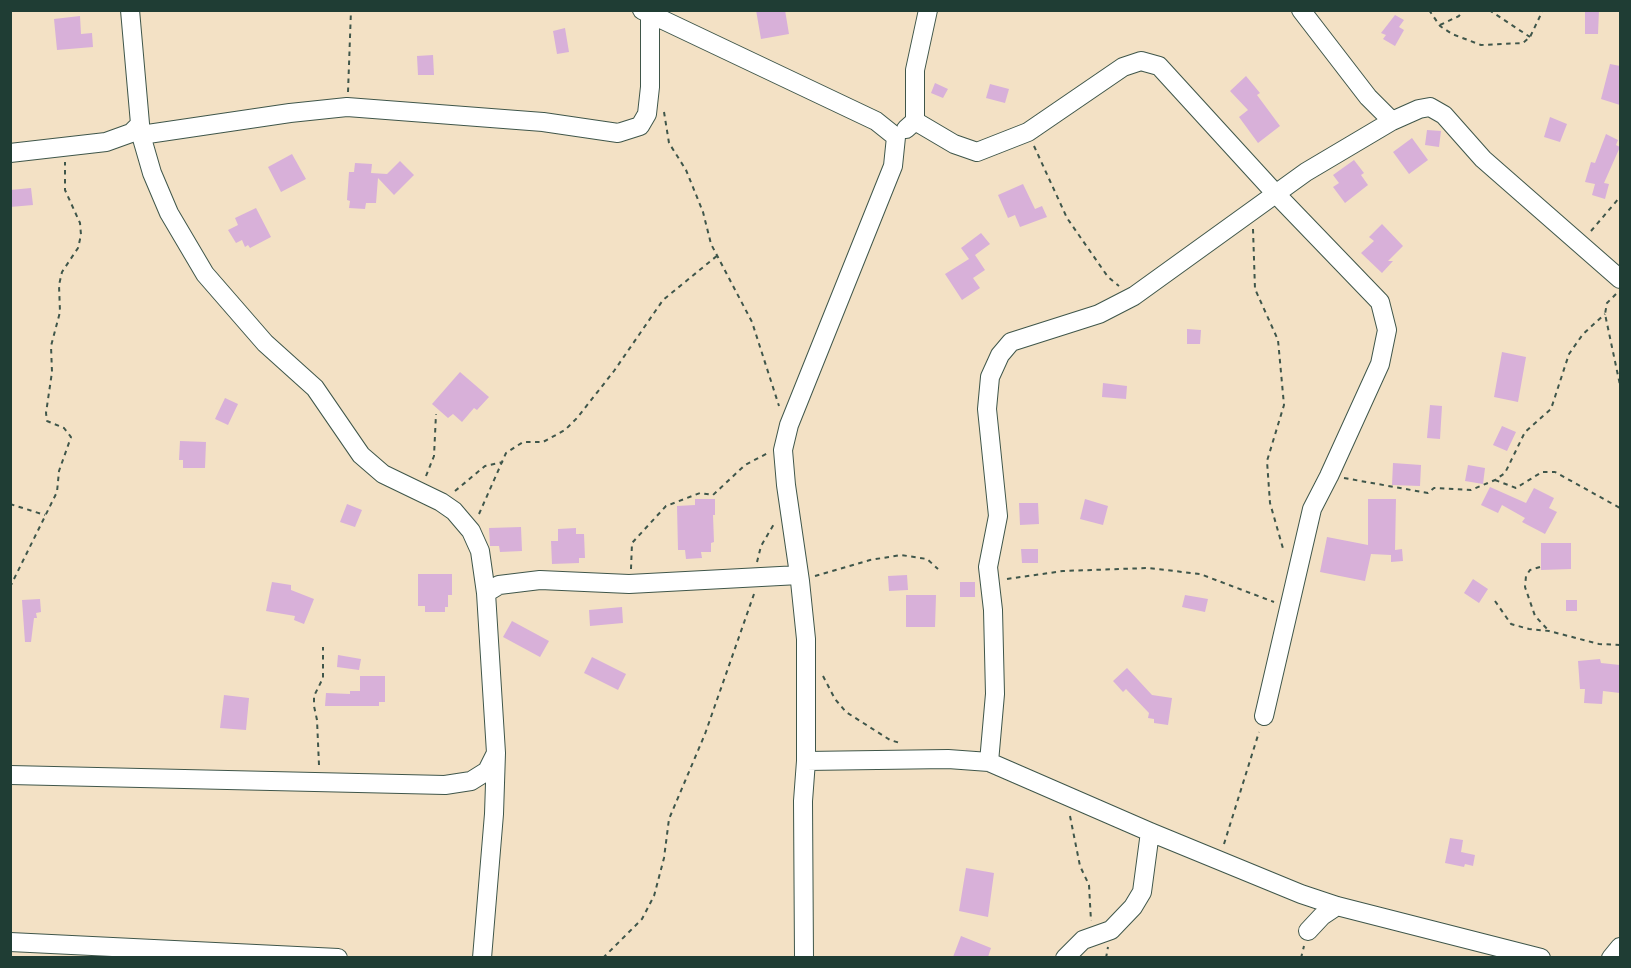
<!DOCTYPE html>
<style>
body{margin:0}
#map{position:relative;width:1631px;height:968px;overflow:hidden;background:#f3e1c5;font-family:"Gochi Hand",sans-serif}
canvas{display:block}
.frame{position:absolute;inset:0;border:12px solid #1f3d34;pointer-events:none}
</style>
<div id="map">
<canvas width="1631" height="968"></canvas>
<div class="frame"></div>
</div>
<script>
const ctx = document.querySelector('canvas').getContext('2d');
ctx.lineJoin = 'round';
function fill(path, color) {
  ctx.fillStyle = color;
  ctx.fill(path, 'evenodd');
}
function poly(rows) {
  const path = new Path2D();
  for (const r of rows) {
    path.moveTo(r[0], r[1]);
    for (let i = 2; i < r.length; i += 2) path.lineTo(r[i], r[i + 1]);
  }
  return path;
}
function stroke(path, color, width, dash) {
  ctx.strokeStyle = color;
  ctx.lineWidth = width;
  ctx.lineCap = dash ? 'butt' : 'round';
  ctx.setLineDash(dash || []);
  ctx.stroke(path);
}
fill(poly([
 [756,10,785,10,789,34,761,39],
 [1585,10,1599,10,1598,34,1585,34],
 [1395,15,1404,20,1399,27,1404,30,1395,46,1383,39,1386,35,1381,33],
 [80,16,81,34,92,33,93,47,57,50,54,19],
 [565,28,569,52,557,54,553,31],
 [433,55,434,75,418,75,417,56],
 [1610,64,1620,66,1620,105,1601,99],
 [1246,76,1260,93,1257,95,1280,126,1258,143,1239,117,1248,110,1230,91],
 [935,83,948,89,943,98,931,93],
 [990,84,1009,89,1005,103,986,98],
 [1550,117,1567,124,1560,142,1544,137],
 [1427,130,1441,131,1439,147,1425,145],
 [1606,134,1618,140,1616,145,1620,147,1604,183,1609,184,1605,199,1592,195,1595,184,1585,182,1591,162,1595,163],
 [1412,138,1428,160,1409,174,1393,152],
 [292,154,306,179,281,192,268,167],
 [1354,160,1364,173,1361,175,1368,185,1345,203,1333,187,1339,183,1333,175],
 [400,161,414,175,394,195,378,178,376,203,366,203,365,209,349,208,350,201,347,200,349,172,354,172,355,163,372,164,371,173,387,174],
 [1023,184,1035,209,1042,206,1047,217,1020,227,1015,215,1008,218,998,195],
 [31,188,33,205,10,207,10,190],
 [256,208,271,237,250,248,248,245,245,247,242,240,236,243,228,230,238,225,235,218],
 [1382,224,1403,246,1388,261,1393,261,1382,273,1361,253,1374,241,1369,237],
 [981,233,990,244,975,255,985,270,973,278,980,288,962,300,945,274,969,259,961,248],
 [1187,329,1201,330,1200,344,1187,344],
 [1502,352,1526,357,1518,402,1494,397],
 [460,372,489,397,477,410,474,408,462,422,453,414,448,418,432,404],
 [1103,383,1127,386,1126,399,1102,397],
 [225,398,238,404,228,425,215,419],
 [1430,405,1442,406,1440,439,1427,438],
 [1502,426,1516,432,1507,451,1493,445],
 [180,441,206,442,205,468,183,468,183,460,179,460],
 [1393,463,1421,465,1420,486,1392,485],
 [1468,465,1485,468,1483,484,1465,481],
 [1490,487,1526,503,1534,488,1554,498,1549,508,1557,512,1545,534,1522,522,1525,518,1502,505,1498,513,1481,505],
 [695,499,715,499,715,515,713,515,714,542,711,543,711,552,701,552,702,558,686,559,685,550,678,550,677,506,695,505],
 [1085,499,1108,506,1103,525,1080,519],
 [1368,499,1396,499,1395,550,1402,549,1403,561,1391,562,1391,555,1371,554,1365,581,1320,572,1327,537,1368,545],
 [1019,503,1038,503,1039,524,1020,525],
 [347,504,362,510,355,527,340,522],
 [521,527,522,551,500,552,499,546,490,546,489,528],
 [576,528,576,534,584,534,585,558,579,558,579,563,552,564,551,541,558,541,558,529],
 [1541,543,1571,543,1571,569,1541,570],
 [1021,549,1038,549,1038,563,1022,563],
 [418,574,452,574,452,595,448,595,448,607,445,607,445,612,425,612,425,606,418,606],
 [907,575,908,590,889,591,888,576],
 [1473,579,1488,589,1479,603,1464,593],
 [272,582,291,585,291,590,314,599,304,624,294,620,295,616,266,611],
 [960,582,975,582,975,597,960,597],
 [906,595,936,595,935,627,906,627],
 [1185,595,1208,599,1205,612,1182,607],
 [40,599,41,612,36,613,37,618,34,618,31,642,25,642,22,600],
 [1566,600,1577,600,1577,611,1566,611],
 [622,607,623,623,590,626,589,610],
 [512,621,549,641,540,657,503,637],
 [338,655,361,659,359,670,337,667],
 [592,657,626,674,618,690,584,673],
 [1600,659,1601,663,1620,665,1620,693,1603,691,1602,704,1584,703,1585,689,1580,689,1578,661],
 [1127,668,1152,695,1172,698,1168,725,1154,723,1154,719,1148,718,1149,713,1126,689,1123,692,1113,681],
 [360,676,385,676,385,702,379,702,379,706,325,706,326,693,350,694,350,691,360,691],
 [224,695,249,698,246,730,220,728],
 [1450,838,1463,840,1461,852,1475,855,1473,866,1465,864,1464,867,1445,863],
 [966,868,994,873,988,917,959,911],
 [961,936,991,948,988,957,953,957]
]), '#d8b0d9');
const minor = poly([
 [130,10,141,135,152,173,169,213,205,274,265,343,315,388,361,455,383,474,441,502,454,511,471,531,480,551,486,593,496,753,494,814,482,958],
 [642,10,876,121,896,137,893,166,789,425,783,450,786,485,800,581,806,639,806,761,803,801,804,958],
 [1301,10,1368,97,1392,121],
 [915,121,954,144,977,152,1028,132,1123,67,1141,61,1159,66,1276,194,1380,302,1387,330,1380,364,1329,476,1312,509,1264,716],
 [906,129,915,121,915,70,928,10],
 [141,135,290,113,347,107,543,122,618,133,640,126,647,114,650,87,650,15],
 [10,153,106,142,131,133,140,124],
 [486,593,499,585,540,580,629,584,799,575],
 [806,761,948,759,989,762,1150,832,1301,894,1337,906,1541,958],
 [989,762,995,694,993,610,988,567,998,516,987,409,990,377,1000,355,1011,342,1099,314,1134,296,1306,172,1392,121,1419,109,1430,107,1444,115,1483,159,1620,279],
 [10,775,445,785,471,781,487,771,495,755],
 [1308,931,1322,916,1337,906],
 [10,942,338,958],
 [1065,958,1083,940,1111,930,1133,907,1142,892,1150,832],
 [1611,958,1620,947]
]);
stroke(minor, '#3f564a', 20);
stroke(poly([
 [1429,10,1440,26,1452,34,1481,45,1523,43,1530,37,1543,10],
 [1489,10,1530,37],
 [1440,25,1459,16,1463,10],
 [348,92,351,10],
 [664,112,669,143,686,170,703,212,711,244,752,322,779,406],
 [1034,146,1067,218,1108,277,1119,286],
 [1253,229,1255,289,1278,340,1284,405,1267,461,1270,503,1284,552],
 [1591,231,1620,197],
 [1616,294,1607,303,1605,314,1620,385],
 [426,476,434,456,436,414],
 [1344,478,1428,493,1434,488,1471,490,1495,480,1505,473,1525,432,1551,409,1569,354,1583,334,1605,314],
 [1495,480,1516,488,1542,472,1555,472,1620,508],
 [455,491,485,466,503,462],
 [10,504,45,515],
 [479,514,506,453,523,442,543,442,565,430,577,418,614,371,663,300,718,255],
 [757,562,761,546,774,524],
 [1540,567,1530,570,1526,576,1525,587,1535,616,1549,631],
 [631,569,632,543,666,506,700,493,713,495,745,465,768,453],
 [815,576,870,560,901,555,927,559,938,569],
 [1007,579,1063,571,1148,568,1200,574,1274,602],
 [10,587,57,492,59,471,71,437,64,428,47,421,46,413,52,372,51,346,60,312,59,285,62,272,78,248,81,235,80,223,65,190,65,162],
 [1495,601,1511,624,1529,629,1549,631,1599,644,1620,645],
 [823,676,835,699,846,712,890,740,900,743],
 [319,765,317,720,314,706,314,696,323,678,323,647],
 [1070,816,1080,866,1089,885,1091,921],
 [1224,844,1259,732],
 [603,958,642,919,654,896,664,858,669,819,705,734,754,594],
 [1106,958,1108,947],
 [1301,958,1304,946]
]), '#3f564a', 2, [4.5, 4.5]);
stroke(minor, '#fff', 18);
</script>
